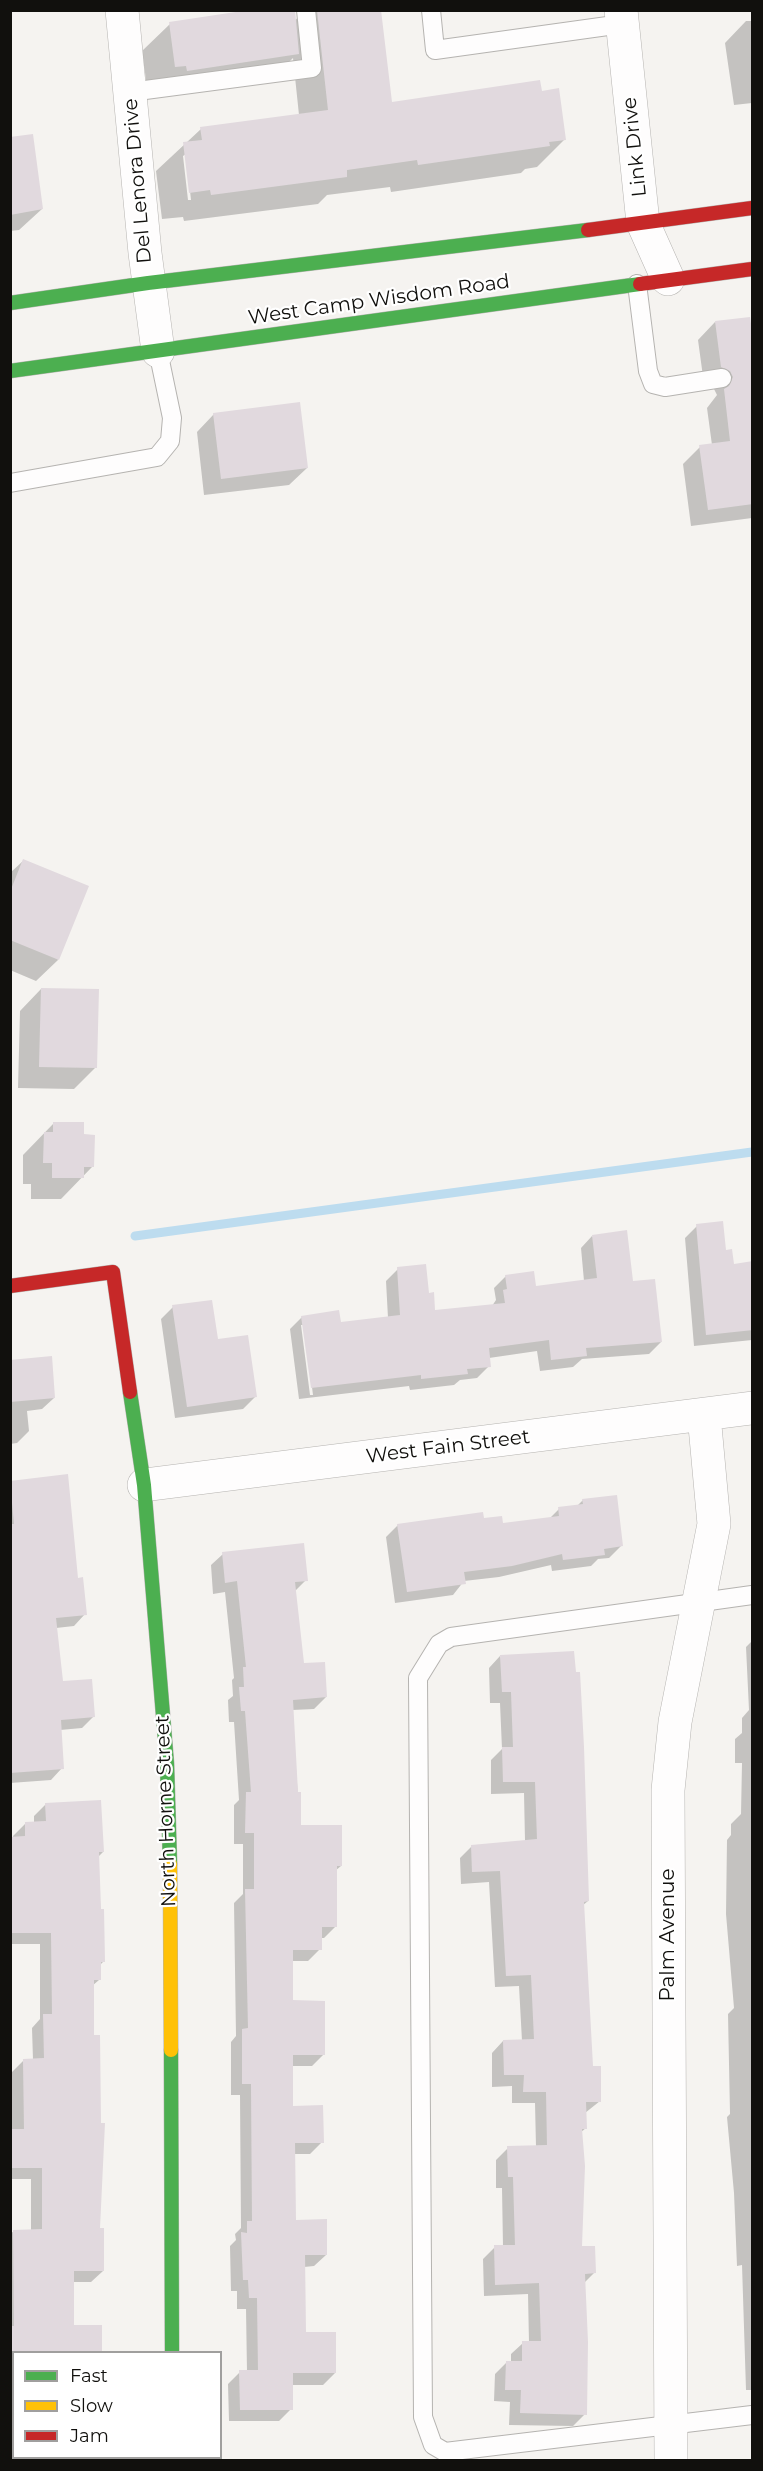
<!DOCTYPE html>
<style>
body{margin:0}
#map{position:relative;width:763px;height:2471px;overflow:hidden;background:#f5f3f0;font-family:Montserrat,sans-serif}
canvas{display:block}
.frame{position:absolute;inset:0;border:12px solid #11100d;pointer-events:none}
.legend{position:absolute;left:12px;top:2351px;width:210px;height:108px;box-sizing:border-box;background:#fff;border:2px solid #a09f9e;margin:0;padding:8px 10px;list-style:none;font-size:18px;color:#11100d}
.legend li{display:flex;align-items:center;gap:12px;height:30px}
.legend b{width:30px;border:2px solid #a09f9e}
</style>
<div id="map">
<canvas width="763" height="2471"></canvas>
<div class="frame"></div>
<ul class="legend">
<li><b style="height:8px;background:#4caf50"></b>Fast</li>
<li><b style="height:8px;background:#ffc107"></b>Slow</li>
<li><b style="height:8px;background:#c62828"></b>Jam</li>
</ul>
</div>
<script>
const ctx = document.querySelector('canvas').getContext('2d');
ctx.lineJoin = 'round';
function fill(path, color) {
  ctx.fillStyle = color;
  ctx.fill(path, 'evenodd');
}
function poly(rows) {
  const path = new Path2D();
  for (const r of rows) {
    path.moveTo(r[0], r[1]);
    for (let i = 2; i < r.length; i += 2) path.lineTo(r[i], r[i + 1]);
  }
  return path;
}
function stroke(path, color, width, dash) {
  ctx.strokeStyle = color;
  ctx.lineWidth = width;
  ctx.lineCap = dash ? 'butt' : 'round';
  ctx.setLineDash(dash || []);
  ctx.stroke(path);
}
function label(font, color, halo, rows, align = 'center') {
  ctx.font = font + ' Montserrat,sans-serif';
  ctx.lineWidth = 4.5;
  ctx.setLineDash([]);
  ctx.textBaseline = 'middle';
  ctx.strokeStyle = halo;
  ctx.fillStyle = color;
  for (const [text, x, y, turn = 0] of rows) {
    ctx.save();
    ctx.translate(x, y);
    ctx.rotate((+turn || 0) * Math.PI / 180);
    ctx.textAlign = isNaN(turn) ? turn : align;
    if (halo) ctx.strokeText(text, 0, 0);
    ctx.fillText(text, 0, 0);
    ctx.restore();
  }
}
fill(poly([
 [302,10,379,10,390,103,541,93,565,139,537,167,525,169,521,173,391,192,390,187,327,195,318,204,184,221,183,217,162,219,156,171,201,129,299,115,293,58,270,81,160,97,159,92,148,94,142,51,170,24,294,21,302,14],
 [186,154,191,200,188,200,183,156],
 [746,21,752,21,752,103,734,105,725,43],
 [10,139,42,209,19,230,10,231],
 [715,322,752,347,752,518,691,526,683,464,700,447,712,445,707,408,717,395,713,387,704,384,698,340],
 [214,414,307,468,289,485,204,495,197,432],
 [23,861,58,960,36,981,10,970,10,873],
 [41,989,96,1067,74,1089,18,1088,20,1011],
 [54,1123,83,1136,93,1166,61,1199,31,1199,31,1184,23,1184,23,1155],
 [697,1226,725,1252,733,1265,752,1263,752,1340,694,1346,685,1238],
 [592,1236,632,1283,661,1342,649,1354,582,1359,573,1367,540,1371,537,1351,489,1358,489,1366,477,1378,460,1380,454,1385,410,1390,409,1386,299,1399,290,1329,302,1317,340,1324,388,1318,386,1281,398,1269,428,1294,434,1312,492,1306,496,1300,494,1288,506,1276,535,1287,584,1281,581,1248],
 [301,1325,304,1325,313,1395,310,1395],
 [173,1307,255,1397,243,1409,175,1418,161,1319],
 [10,1361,54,1398,42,1409,27,1411,29,1431,17,1443,10,1444],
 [10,1483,77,1579,85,1614,74,1626,56,1628,62,1683,94,1716,82,1728,60,1730,62,1768,51,1780,10,1783],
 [583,1500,621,1546,609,1558,598,1559,591,1566,552,1571,551,1565,499,1577,464,1581,453,1595,395,1603,386,1537,398,1525,483,1520,502,1524,549,1519,559,1509,577,1506],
 [223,1554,306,1580,294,1592,302,1665,326,1697,314,1709,292,1710,300,1826,341,1866,335,1871,336,1926,324,1938,320,1938,320,1949,308,1961,292,1961,292,2002,324,2054,312,2066,292,2066,292,2107,322,2142,310,2154,294,2154,295,2221,326,2255,314,2266,304,2267,305,2334,335,2373,323,2385,291,2385,291,2409,279,2421,229,2421,228,2384,240,2372,247,2372,246,2309,237,2309,237,2291,231,2291,230,2246,236,2240,235,2234,241,2228,240,2095,231,2095,231,2042,236,2036,234,1903,243,1894,243,1844,234,1844,234,1805,239,1800,234,1722,229,1722,228,1700,233,1696,232,1680,234,1678,225,1592,213,1594,211,1565],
 [752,1641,752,2390,746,2390,742,2265,737,2266,734,2193,727,2117,730,2114,728,2014,734,2008,726,1914,727,1840,731,1835,731,1824,741,1814,742,1763,735,1763,735,1739,742,1733,742,1718,749,1710,746,1647],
 [500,1656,588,1901,582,1906,591,2067,600,2101,585,2113,586,2128,580,2133,581,2248,594,2273,584,2283,585,2414,573,2426,509,2425,510,2402,494,2401,495,2374,507,2362,511,2362,511,2354,523,2343,529,2343,528,2294,484,2296,483,2259,495,2247,503,2247,502,2188,496,2188,496,2160,508,2148,536,2147,535,2103,512,2103,512,2086,492,2087,492,2053,503,2041,522,2041,519,1986,495,1987,489,1882,461,1884,460,1858,472,1846,525,1841,524,1793,491,1794,491,1760,502,1749,500,1703,490,1703,489,1668],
 [46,1804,103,1852,98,1857,103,1962,99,1966,99,1980,92,1986,98,2230,103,2271,91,2282,72,2282,73,2327,100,2327,101,2352,14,2352,14,2458,98,2458,98,2460,10,2460,10,2234,14,2231,31,2231,31,2179,10,2179,12,2072,24,2060,33,2060,32,2028,40,2019,40,1944,10,1944,10,1839,14,1839,13,1836,25,1824,34,1823,34,1816]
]), '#0003');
stroke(poly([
 [135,1236,752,1152]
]), '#bddcef', 9);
fill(poly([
 [249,10,295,10,299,54,187,71,186,66,175,67,169,22],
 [317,10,381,10,392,102,540,80,542,91,559,88,566,140,549,142,550,146,418,165,417,160,347,170,347,177,211,195,210,190,189,193,183,142,202,140,200,127,328,110],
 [33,134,43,209,10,215,10,137],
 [750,317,753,337,753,504,708,510,699,445,730,441,724,389,729,386,733,377,730,371,721,367,715,321],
 [300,402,308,468,221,479,213,413],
 [23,859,89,886,59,960,10,940,10,892],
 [41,988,99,989,97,1068,39,1067],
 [53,1122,84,1122,84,1134,95,1135,94,1167,84,1167,84,1178,52,1178,52,1163,43,1163,44,1132,53,1132],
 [723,1221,726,1250,732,1249,734,1264,753,1261,753,1330,706,1335,696,1224],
 [627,1230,633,1281,655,1279,662,1342,586,1348,587,1356,551,1360,549,1340,489,1348,491,1367,467,1369,468,1374,421,1379,421,1375,311,1388,301,1316,339,1310,341,1322,400,1315,397,1267,426,1264,429,1293,434,1292,435,1310,505,1303,503,1290,507,1289,505,1275,534,1271,536,1286,597,1278,592,1235],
 [212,1300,218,1339,248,1335,257,1397,187,1407,172,1305],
 [52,1356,55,1398,10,1402,10,1360],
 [68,1474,78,1578,83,1577,87,1615,56,1618,63,1681,92,1679,95,1717,61,1720,64,1769,10,1773,10,1524,14,1524,10,1481],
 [617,1495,623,1546,604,1549,605,1555,563,1560,562,1554,512,1566,464,1572,466,1584,407,1592,397,1524,483,1512,484,1518,502,1516,503,1523,559,1516,558,1507,583,1504,582,1499],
 [304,1543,308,1581,295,1582,304,1663,325,1662,327,1697,293,1700,298,1792,301,1792,301,1825,342,1825,342,1866,337,1866,337,1927,322,1927,322,1950,293,1950,293,2000,325,2001,325,2055,293,2055,293,2106,323,2105,324,2143,295,2143,296,2220,327,2219,327,2255,305,2255,306,2332,336,2332,336,2373,293,2373,293,2410,240,2410,239,2370,258,2370,257,2298,249,2298,248,2280,243,2280,241,2232,247,2233,247,2221,252,2221,251,2084,242,2084,242,2029,248,2028,245,1889,254,1889,254,1833,245,1833,246,1792,251,1792,245,1711,241,1711,239,1687,244,1687,243,1667,246,1667,237,1581,225,1583,222,1552],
 [574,1651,576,1672,580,1672,584,1747,589,1901,584,1902,593,2066,601,2066,601,2102,586,2102,587,2129,582,2129,585,2166,582,2246,595,2246,596,2273,585,2274,588,2342,587,2415,520,2413,521,2390,505,2390,506,2361,522,2361,522,2341,541,2341,539,2283,495,2285,494,2245,515,2245,513,2177,508,2177,507,2146,547,2145,546,2092,523,2092,524,2075,504,2075,503,2040,534,2039,531,1975,506,1976,500,1871,472,1872,471,1845,537,1839,535,1782,503,1782,502,1747,513,1747,511,1692,502,1692,500,1655],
 [101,1800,104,1852,99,1852,101,1909,104,1909,105,1962,101,1962,101,1980,94,1980,94,2035,100,2035,101,2123,105,2123,100,2228,104,2228,104,2271,74,2271,74,2325,102,2325,102,2352,10,2352,10,2326,14,2326,13,2230,42,2229,42,2168,10,2168,10,2129,24,2129,23,2059,44,2058,43,2014,52,2014,51,1933,10,1933,10,1837,25,1836,25,1822,46,1821,45,1803]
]), '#e1d9de');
const lane = poly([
 [431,10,435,50,622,24],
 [130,92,312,68,306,10],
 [637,284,648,371,653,384,665,387,722,378],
 [10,483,157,457,170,441,172,418,158,351],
 [752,1595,451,1637,439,1644,418,1678,423,2417,433,2445,445,2452,752,2415]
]);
const street = poly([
 [122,10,145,253,158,351],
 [621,10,643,223,668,279],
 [144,1485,752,1408],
 [173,2458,173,2460],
 [671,2460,668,1790,675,1722,714,1524,704,1415]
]);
const fast = poly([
 [10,303,148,283,588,230],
 [10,371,640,284],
 [130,1392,144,1485,167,1764,170,1864],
 [171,2050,172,2352]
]);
const slow = poly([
 [170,1864,171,2050]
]);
const jam = poly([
 [588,230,752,208],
 [640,284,752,269],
 [10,1286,113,1272,130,1392]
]);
stroke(lane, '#b5b3b0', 20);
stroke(street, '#b5b3b0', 34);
stroke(fast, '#b5b3b0', 15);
stroke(slow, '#b5b3b0', 15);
stroke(jam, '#b5b3b0', 15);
stroke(lane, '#fefdfd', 18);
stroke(street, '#fefdfd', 33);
stroke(fast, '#4caf50', 14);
stroke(slow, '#ffc107', 14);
stroke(jam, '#c62828', 14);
label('20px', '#11100d', '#fff', [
 ["Link Drive",635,147,-96],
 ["Del Lenora Drive",138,181,-95],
 ["West Camp Wisdom Road",379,300,-8],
 ["West Fain Street",448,1447,-7],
 ["North Horne Street",166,1811,-92],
 ["Palm Avenue",668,1935,-90]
]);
</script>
